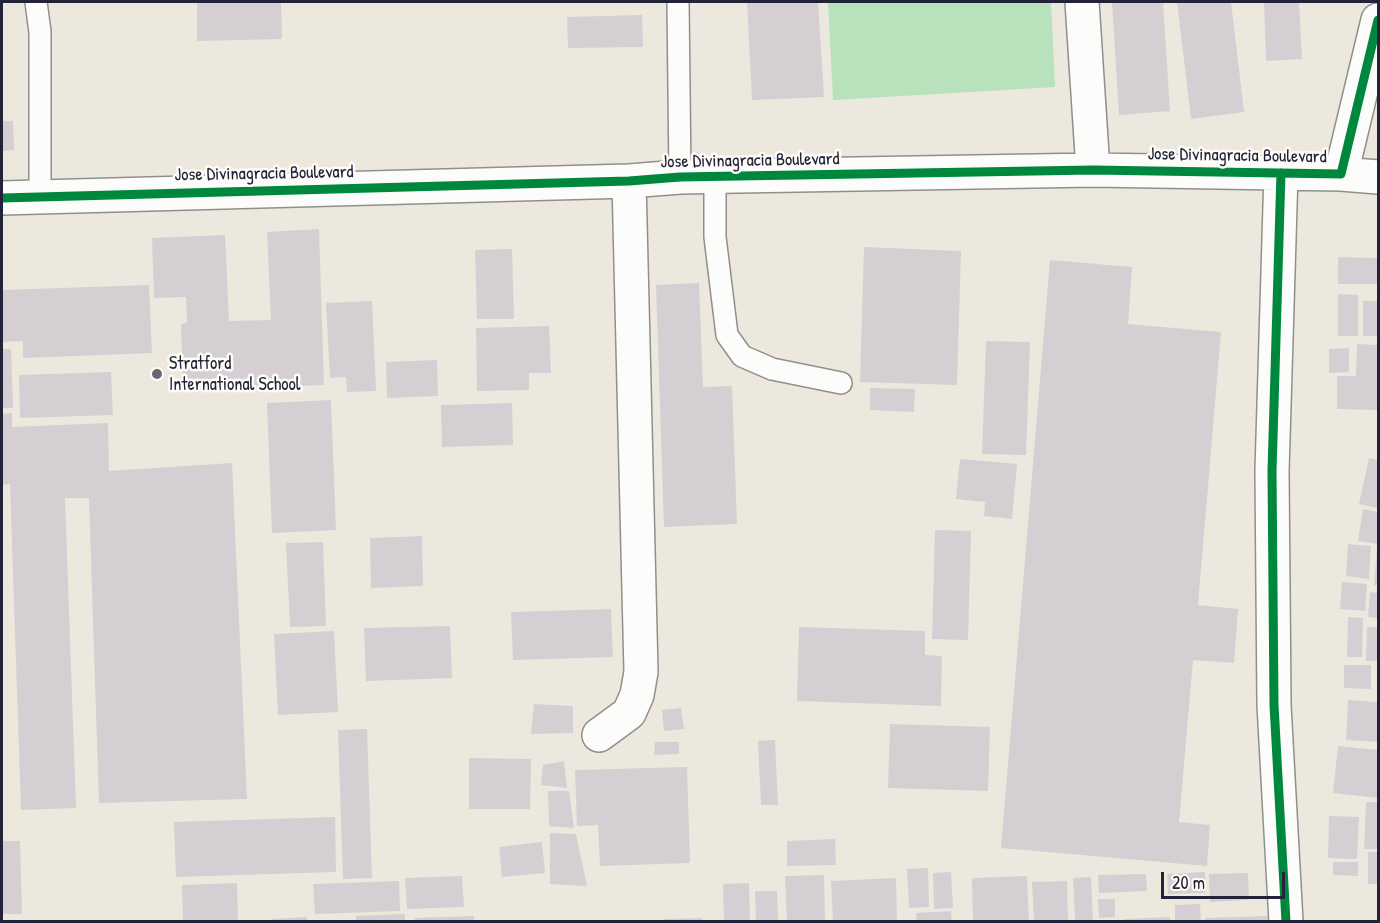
<!DOCTYPE html>
<style>
body{margin:0}
#map{position:relative;width:1380px;height:923px;overflow:hidden;background:#ede8dd;font-family:"Patrick Hand",sans-serif}
canvas{display:block}
.frame{position:absolute;inset:0;border:3px solid #22223b;pointer-events:none}
.scale{position:absolute;left:1161px;top:872px;width:124px;height:27px;box-sizing:border-box;border:3px solid #22223b;border-top:0;padding-left:8px;font-size:18px;line-height:21px;white-space:nowrap;color:#22223b;-webkit-text-stroke:4px #fdfcf7;paint-order:stroke}
</style>
<div id="map">
<canvas width="1380" height="923"></canvas>
<div class="frame"></div>
<div class="scale">20 m</div>
</div>
<script>
const ctx = document.querySelector('canvas').getContext('2d');
ctx.lineJoin = 'round';
function fill(path, color) {
  ctx.fillStyle = color;
  ctx.fill(path, 'evenodd');
}
function poly(rows) {
  const path = new Path2D();
  for (const r of rows) {
    path.moveTo(r[0], r[1]);
    for (let i = 2; i < r.length; i += 2) path.lineTo(r[i], r[i + 1]);
  }
  return path;
}
function stroke(path, color, width, dash) {
  ctx.strokeStyle = color;
  ctx.lineWidth = width;
  ctx.lineCap = dash ? 'butt' : 'round';
  ctx.setLineDash(dash || []);
  ctx.stroke(path);
}
function label(font, color, halo, rows, align = 'center') {
  ctx.font = font + ' "Patrick Hand",sans-serif';
  ctx.lineWidth = 5;
  ctx.setLineDash([]);
  ctx.textBaseline = 'middle';
  ctx.strokeStyle = halo;
  ctx.fillStyle = color;
  for (const [text, x, y, turn = 0] of rows) {
    ctx.save();
    ctx.translate(x, y);
    ctx.rotate((+turn || 0) * Math.PI / 180);
    ctx.textAlign = isNaN(turn) ? turn : align;
    if (halo) ctx.strokeText(text, 0, 0);
    ctx.fillText(text, 0, 0);
    ctx.restore();
  }
}
fill(poly([
 [828,2,1051,2,1055,87,833,100]
]), '#b8e2bb');
fill(poly([
 [197,2,281,2,282,39,197,41],
 [747,2,818,2,824,97,752,100],
 [1112,2,1163,2,1170,111,1119,115],
 [1177,2,1231,2,1244,112,1191,119],
 [1264,2,1299,2,1302,59,1266,61],
 [642,15,643,47,568,48,567,17],
 [2,121,13,121,14,150,2,151],
 [319,229,324,385,183,390,181,324,187,323,186,297,154,298,152,238,225,235,229,321,271,320,267,232],
 [864,247,961,251,957,385,860,382],
 [512,249,514,319,477,319,475,250],
 [1338,257,1378,258,1378,284,1338,284],
 [1050,260,1132,267,1128,324,1221,332,1198,605,1238,609,1234,663,1193,660,1179,822,1210,825,1207,866,1001,848],
 [699,283,703,387,732,386,737,524,664,527,656,285],
 [149,285,152,353,23,358,23,341,2,342,2,290],
 [1338,294,1358,295,1358,336,1338,336],
 [372,301,376,391,347,392,346,377,330,378,326,303],
 [1363,301,1378,301,1378,336,1363,336],
 [549,326,551,373,529,373,529,390,477,391,476,328],
 [986,341,1030,342,1026,455,982,454],
 [1357,344,1378,345,1378,410,1337,409,1337,376,1356,376],
 [1349,348,1349,372,1329,373,1329,349],
 [2,349,11,349,13,408,2,408],
 [437,360,438,396,387,398,386,362],
 [111,372,113,415,20,418,19,375],
 [870,388,915,389,914,412,870,410],
 [331,400,336,530,272,533,267,403],
 [512,403,513,445,442,447,441,405],
 [12,413,12,427,108,423,109,471,232,463,247,799,99,803,89,498,65,498,76,808,21,810,10,484,2,485,2,414],
 [1369,458,1378,460,1378,508,1359,504],
 [960,459,1017,464,1012,519,984,516,985,502,956,499],
 [1363,509,1378,512,1378,544,1358,541],
 [935,530,971,531,968,640,932,639],
 [422,536,423,586,371,588,370,538],
 [323,542,326,626,290,627,286,543],
 [1348,544,1371,546,1369,579,1346,576],
 [1377,549,1378,549,1378,585,1374,585],
 [1342,582,1367,584,1365,611,1340,609],
 [1370,592,1378,593,1378,618,1368,617],
 [611,609,613,657,513,660,511,612],
 [1348,617,1363,618,1362,657,1347,657],
 [450,626,452,678,366,681,364,628],
 [799,627,925,631,925,655,942,656,941,706,797,701],
 [1367,627,1378,627,1378,661,1366,661],
 [334,631,338,712,278,715,274,634],
 [1344,665,1371,665,1371,689,1344,688],
 [1348,700,1378,702,1378,742,1346,740],
 [534,704,573,706,573,733,531,734],
 [681,708,684,729,664,731,662,710],
 [890,724,990,727,988,791,888,788],
 [367,729,372,878,343,879,338,730],
 [775,740,778,805,761,805,758,741],
 [655,742,679,742,679,754,654,755],
 [1338,746,1378,750,1378,798,1333,793],
 [469,758,531,759,530,809,469,809],
 [564,761,567,788,541,785,543,765],
 [687,767,690,863,600,866,598,825,577,826,575,770],
 [548,791,569,791,574,828,549,826],
 [1366,802,1378,802,1378,849,1364,849],
 [1329,816,1359,817,1357,859,1328,858],
 [335,817,336,872,176,877,174,822],
 [550,833,576,834,587,886,550,884],
 [835,839,836,865,787,866,787,841],
 [2,841,20,841,22,914,3,914],
 [542,842,545,873,502,877,499,847],
 [1368,852,1378,852,1378,884,1368,884],
 [1333,862,1358,862,1358,876,1333,875],
 [928,868,929,907,909,908,907,869],
 [951,872,953,908,934,909,933,873],
 [1205,872,1205,893,1168,894,1167,874],
 [1248,873,1249,900,1210,902,1209,874],
 [1146,874,1147,891,1099,893,1098,875],
 [824,875,825,922,787,922,785,876],
 [462,876,464,907,407,909,405,878],
 [1027,876,1029,922,973,922,972,878],
 [1091,877,1093,920,1075,920,1073,878],
 [896,878,897,922,833,922,831,881],
 [399,881,400,911,315,914,313,884],
 [1067,881,1068,922,1034,922,1032,882],
 [237,883,238,922,183,922,182,885],
 [749,883,750,922,724,922,723,884],
 [755,891,777,891,778,922,756,922],
 [1098,899,1115,899,1115,917,1099,918],
 [1200,904,1201,922,1175,922,1175,905],
 [951,911,952,922,917,922,916,913],
 [405,914,405,922,356,922,356,916],
 [474,916,474,922,415,922,415,918],
 [1267,916,1267,922,1205,922,1205,918],
 [307,917,307,922,272,922,272,919],
 [1170,917,1170,922,1124,922,1124,919],
 [702,918,702,922,664,922,664,919]
]), '#d5cfd3');
const lane = poly([
 [36,2,40,32,40,196],
 [678,2,680,177],
 [715,177,715,237,727,335,742,356,772,369,841,383]
]);
const street = poly([
 [1082,2,1093,170],
 [1281,173,1272,471,1274,705,1286,922],
 [1341,174,1378,177],
 [2,198,629,181,680,177,1093,170,1341,174,1378,20],
 [599,735,629,713,637,695,641,672,629,181]
]);
stroke(lane, '#918f8d', 24);
stroke(street, '#918f8d', 36);
stroke(lane, '#fcfcfa', 21);
stroke(street, '#fcfcfa', 33);
stroke(poly([
 [1281,173,1272,471,1274,705,1286,922],
 [2,198,629,181,680,177,1093,170,1341,174,1378,20]
]), '#00873e', 9);
for (const [x, y, r, color] of [
 [157,374,6,"#696774"]
]) {
  const dot = new Path2D();
  dot.arc(x, y, r, 0, 2 * Math.PI);
  ctx.fillStyle = color;
  ctx.fill(dot);
  stroke(dot, '#fdfcf7', 2);
}
label('18px', '#22223b', '#fdfcf7', [
 ["Jose Divinagracia Boulevard",1237,156,1],
 ["Jose Divinagracia Boulevard",750,161,-1],
 ["Jose Divinagracia Boulevard",264,174,-1]
]);
label('18px', '#22223b', '#fdfcf7', [
 ["Stratford",169,364],
 ["International School",169,385]
], 'left');
</script>
